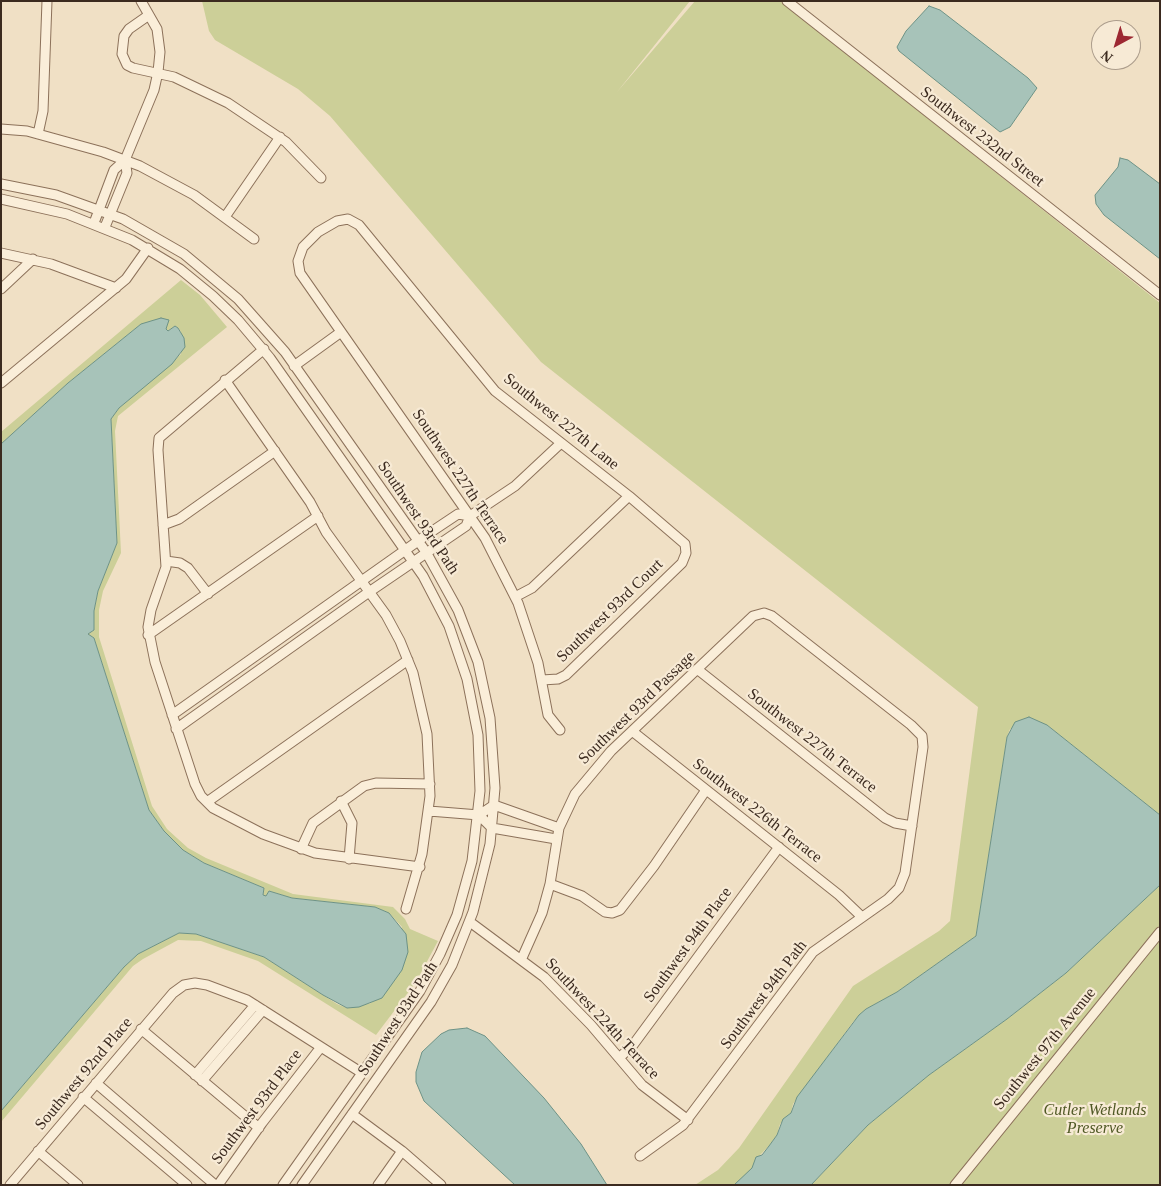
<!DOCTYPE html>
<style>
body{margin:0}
#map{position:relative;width:1161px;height:1186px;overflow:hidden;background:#f0e0c5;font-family:"Times New Roman",serif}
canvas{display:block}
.frame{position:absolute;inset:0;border:2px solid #3b2a1f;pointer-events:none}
.north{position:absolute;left:1091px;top:20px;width:50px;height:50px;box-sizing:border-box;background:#f7ead5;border:1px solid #ac9d8c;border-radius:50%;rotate:219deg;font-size:14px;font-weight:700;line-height:20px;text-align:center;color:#3b2a1f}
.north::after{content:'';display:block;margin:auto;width:18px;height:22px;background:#9d2832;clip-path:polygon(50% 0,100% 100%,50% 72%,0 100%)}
</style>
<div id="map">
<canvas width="1161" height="1186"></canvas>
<div class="frame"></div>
<div class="north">N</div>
</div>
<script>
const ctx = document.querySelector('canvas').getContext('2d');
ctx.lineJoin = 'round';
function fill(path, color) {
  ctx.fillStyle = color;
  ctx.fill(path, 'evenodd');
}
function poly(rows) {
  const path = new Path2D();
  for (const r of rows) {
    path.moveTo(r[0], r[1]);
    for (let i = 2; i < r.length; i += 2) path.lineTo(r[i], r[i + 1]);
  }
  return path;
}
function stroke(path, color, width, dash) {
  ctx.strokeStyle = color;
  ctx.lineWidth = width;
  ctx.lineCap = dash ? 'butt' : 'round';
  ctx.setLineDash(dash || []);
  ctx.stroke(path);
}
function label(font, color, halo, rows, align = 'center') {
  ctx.font = font + ' "Times New Roman",serif';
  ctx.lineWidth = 4.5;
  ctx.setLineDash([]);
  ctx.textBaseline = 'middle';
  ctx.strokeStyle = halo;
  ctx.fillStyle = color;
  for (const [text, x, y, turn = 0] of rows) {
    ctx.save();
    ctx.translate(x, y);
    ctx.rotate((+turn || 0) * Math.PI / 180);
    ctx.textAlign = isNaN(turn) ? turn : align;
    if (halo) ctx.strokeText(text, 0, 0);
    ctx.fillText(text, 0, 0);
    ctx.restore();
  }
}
fill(poly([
 [202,1,690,1,617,92,695,1,780,1,1160,303,1160,815,1047,725,1010,729,1007,737,976,936,897,992,866,1009,853,1022,793,1104,791,1113,780,1124,777,1135,769,1146,755,1160,756,1163,746,1176,734,1185,695,1185,718,1170,739,1148,853,986,939,931,950,921,978,707,541,362,330,116,298,89,215,40,209,31],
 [181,280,200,295,227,327,118,416,115,431,121,553,103,591,99,610,99,637,152,806,167,829,188,848,206,858,293,894,393,907,405,919,410,929,438,941,416,982,376,1035,258,961,201,941,178,940,143,959,133,966,1,1122,1,1111,124,967,138,954,167,939,179,933,196,934,264,957,337,1004,347,1008,371,1003,402,927,389,913,375,907,292,898,269,891,266,896,263,895,264,888,204,863,183,850,164,831,149,810,94,638,88,634,94,630,94,611,98,591,117,543,111,419,119,408,181,354,181,332,178,328,175,326,168,331,141,324,68,383,1,444,1,432],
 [1160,885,1160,925,950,1185,811,1185,868,1125,929,1075,1007,1019,1066,973],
 [1160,939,1160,1185,960,1185,1065,1056]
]), '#cccf98');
const water = poly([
 [929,6,940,10,1028,78,1037,88,1010,127,1000,132,899,51,897,47,906,31,929,6],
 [1120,158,1128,160,1160,184,1160,259,1104,215,1096,204,1095,195,1118,167,1120,158],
 [161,318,169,320,166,329,168,331,175,326,178,328,184,338,185,347,172,364,119,408,111,419,117,543,98,591,94,611,94,630,88,634,94,638,149,810,164,831,183,850,204,863,264,888,263,895,266,896,269,891,292,898,375,907,389,913,406,934,408,952,402,970,382,998,359,1007,347,1008,323,995,264,957,196,934,179,933,138,954,124,967,1,1111,1,444,68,383,141,324,161,318],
 [1029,717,1047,725,1160,815,1160,885,1066,973,1007,1019,929,1075,868,1125,811,1185,734,1185,752,1168,756,1157,762,1155,769,1146,777,1135,783,1119,791,1113,797,1097,859,1015,866,1009,897,992,976,936,1007,737,1015,722,1029,717],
 [467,1028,485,1036,544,1098,581,1144,607,1185,515,1185,424,1101,416,1082,416,1072,422,1052,441,1034,449,1030,467,1028]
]);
fill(water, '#a7c3b9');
stroke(water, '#6d9286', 1);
const minor = poly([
 [787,1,1160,295],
 [149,15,129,29,124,36,122,54,127,65,133,68,174,77,228,103,286,142,321,178],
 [1,129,27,131,103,152,140,166,194,195,254,239],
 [38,134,43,111,47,1],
 [1,184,56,195,123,219,184,254,238,299,285,352,426,552,458,610,478,662,490,718,495,788,490,844,473,912,452,965,431,1002,302,1185],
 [1,199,67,214,132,240,180,269,213,296,238,320,270,358,423,576,449,626,467,679,478,735,480,791,472,861,457,915,440,954,420,991,283,1185],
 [225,217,280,137],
 [94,223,114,170,125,160,154,90,158,72,160,52,157,29,141,1],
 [105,227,127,173,125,160],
 [1,253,51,264,116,288],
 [1,289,33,259],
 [264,349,159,438,158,450,166,567,151,610,148,627,155,662,195,784,201,796,213,808,263,834,315,853,420,867],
 [294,366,341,332],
 [225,380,310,502,326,532,386,615,400,641,413,673,427,734,430,796,422,854,406,909],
 [1,383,126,279,148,248],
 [163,525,179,519,275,451],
 [166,561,180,563,188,568,208,594],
 [515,597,532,588,629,496],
 [148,635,318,516],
 [697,669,885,818,895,823,912,826],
 [542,680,558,679,566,675,682,563,686,553,685,544,629,496,495,391,359,225,348,219,337,221,318,232,303,247,298,261,300,273,485,538,518,603,538,663,548,715,560,730],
 [172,715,428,534,458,514,470,516],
 [176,729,369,592,466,526,470,516,515,486,561,443],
 [632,731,839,895,862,917],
 [341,801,352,823,349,859],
 [207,802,408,660],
 [429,811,479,815],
 [479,815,494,805,559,828],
 [479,815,492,828,556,839],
 [301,849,313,823,364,786,376,783,430,784],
 [550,884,582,896,605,912,612,913,620,910,654,866,706,790],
 [470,922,544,977,591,1025,642,1085,688,1120],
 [522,958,542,913,550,884,559,828,575,794,611,751,753,616,764,613,772,616,911,725,922,736,923,747,905,873,899,888,888,899,813,952,683,1125,640,1156],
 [141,1029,259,1128],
 [619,1058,633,1045,779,847],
 [195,1075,255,1005],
 [202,1081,263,1010],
 [96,1083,215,1185],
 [83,1097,187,1185],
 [352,1114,402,1151,441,1185],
 [38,1151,78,1185],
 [10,1185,173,993,184,985,195,983,207,985,247,1000,362,1073],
 [218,1185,262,1123,321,1047],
 [378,1185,402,1151],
 [955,1185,1160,932]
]);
stroke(minor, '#8c715a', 11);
stroke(minor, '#faeed9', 9);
label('16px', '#3b2a1f', '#f7ead5', [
 ["Southwest 232nd Street",982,137,38],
 ["Southwest 227th Lane",561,422,39],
 ["Southwest 227th Terrace",460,477,56],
 ["Southwest 93rd Path",418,518,56],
 ["Southwest 93rd Court",610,611,-44],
 ["Southwest 93rd Passage",637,708,-44],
 ["Southwest 227th Terrace",812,741,38],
 ["Southwest 226th Terrace",757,811,38],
 ["Southwest 94th Place",688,945,-54],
 ["Southwest 94th Path",764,995,-53],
 ["Southwest 93rd Path",398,1019,-57],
 ["Southwest 224th Terrace",602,1019,47],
 ["Southwest 97th Avenue",1045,1049,-51],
 ["Southwest 92nd Place",84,1074,-50],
 ["Southwest 93rd Place",257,1107,-53]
]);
label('italic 16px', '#4f5824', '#f7ead5', [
 ["Cutler Wetlands",1095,1111],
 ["Preserve",1095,1129]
]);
</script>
